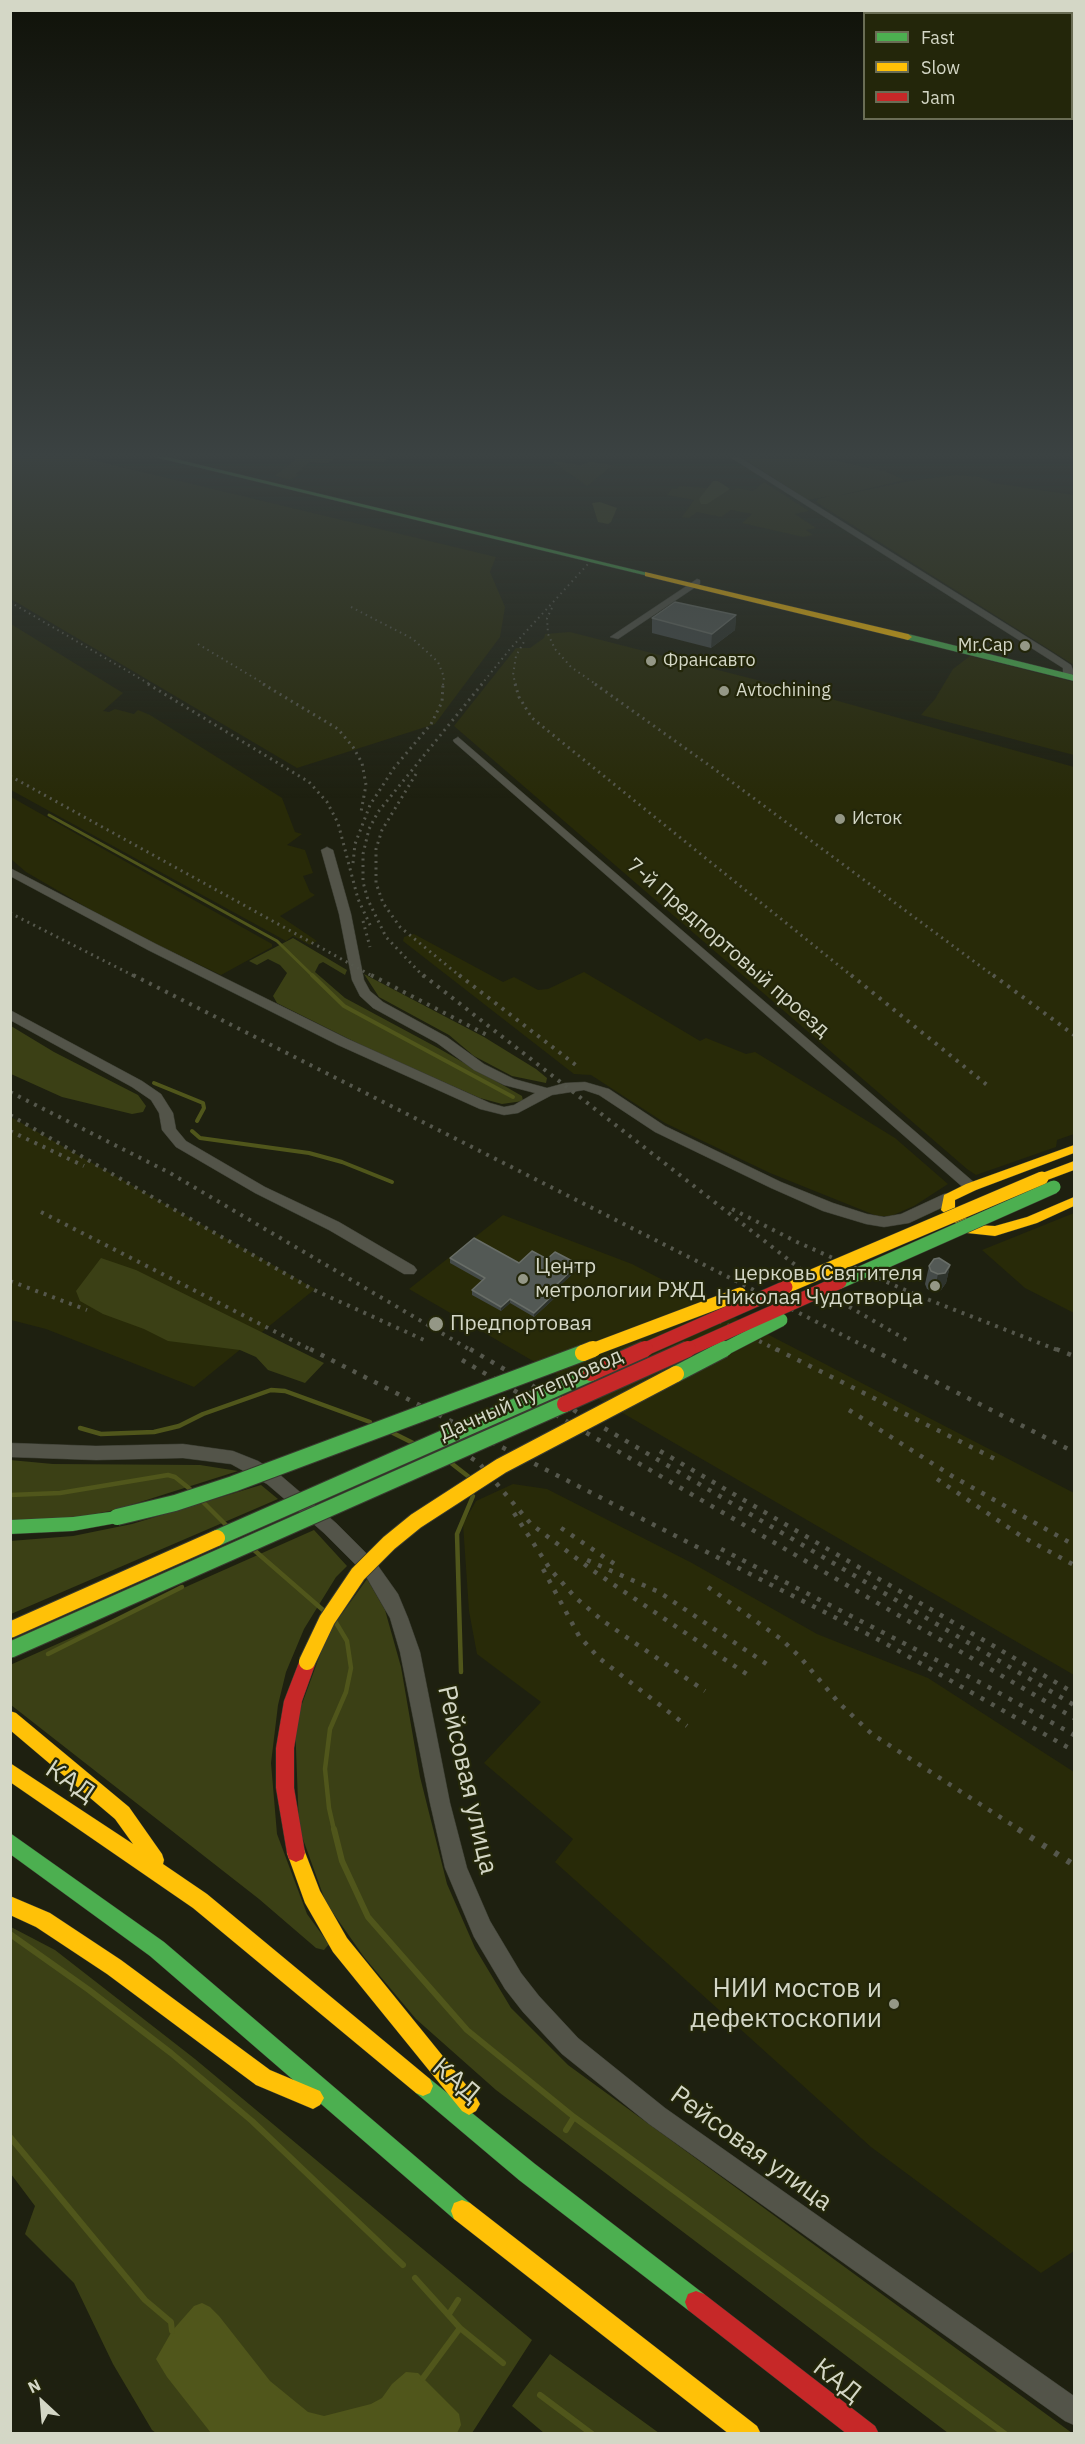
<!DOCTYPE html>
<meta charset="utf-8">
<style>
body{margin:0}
#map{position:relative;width:1085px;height:2444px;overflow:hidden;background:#1e2010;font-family:"IBM Plex Sans",sans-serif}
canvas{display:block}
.frame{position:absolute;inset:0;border:12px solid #d4d7c6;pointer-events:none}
.legend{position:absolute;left:863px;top:12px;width:210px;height:108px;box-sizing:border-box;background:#23260a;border:2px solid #6a6d55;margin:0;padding:8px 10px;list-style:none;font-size:18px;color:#d4d7c6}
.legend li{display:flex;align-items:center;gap:12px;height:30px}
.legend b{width:30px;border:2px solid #6a6d55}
.north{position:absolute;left:12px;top:2372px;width:60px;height:60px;-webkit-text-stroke:4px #23260a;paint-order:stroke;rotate:334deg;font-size:16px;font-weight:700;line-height:24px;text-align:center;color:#d4d7c6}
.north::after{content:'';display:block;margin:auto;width:21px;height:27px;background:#d4d7c6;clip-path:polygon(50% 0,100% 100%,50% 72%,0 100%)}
</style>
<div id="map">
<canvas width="1085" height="2444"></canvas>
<div class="frame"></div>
<ul class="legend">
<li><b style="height:8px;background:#4caf50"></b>Fast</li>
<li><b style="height:8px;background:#ffc107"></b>Slow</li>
<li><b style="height:8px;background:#c62828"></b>Jam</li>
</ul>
<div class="north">N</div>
</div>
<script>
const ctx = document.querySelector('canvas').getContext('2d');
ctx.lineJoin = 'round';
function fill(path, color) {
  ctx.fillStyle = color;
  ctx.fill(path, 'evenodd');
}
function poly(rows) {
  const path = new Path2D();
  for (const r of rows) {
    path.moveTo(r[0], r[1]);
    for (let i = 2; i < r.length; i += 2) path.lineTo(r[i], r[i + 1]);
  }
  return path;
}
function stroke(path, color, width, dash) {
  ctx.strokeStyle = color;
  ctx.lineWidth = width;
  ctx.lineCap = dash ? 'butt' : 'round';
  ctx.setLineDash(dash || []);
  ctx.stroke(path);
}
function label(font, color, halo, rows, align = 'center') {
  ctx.font = font + ' "IBM Plex Sans",sans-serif';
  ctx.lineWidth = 4.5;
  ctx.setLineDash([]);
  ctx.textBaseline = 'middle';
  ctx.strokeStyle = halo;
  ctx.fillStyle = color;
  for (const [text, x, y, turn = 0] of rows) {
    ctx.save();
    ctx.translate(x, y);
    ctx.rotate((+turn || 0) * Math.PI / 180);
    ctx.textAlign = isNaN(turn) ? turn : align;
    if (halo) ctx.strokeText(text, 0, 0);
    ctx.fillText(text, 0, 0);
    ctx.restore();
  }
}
fill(poly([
 [11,457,80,457,496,557,490,572,505,607,500,637,435,724,297,768,11,599],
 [298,457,388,457,384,462,333,459,328,463,310,462,296,474,299,475,290,480,275,476],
 [741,457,832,460,884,471,905,480,837,496,909,481,956,475,980,477,993,483,1074,495,1074,665,816,502,818,499,830,496,808,500],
 [552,461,581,465,590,462,613,465,587,486],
 [764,482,809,511,795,514,816,528,806,530,813,535,803,537,742,523,752,514,731,510,721,517,697,512,689,518,682,517,694,500,667,495,672,488,677,489,679,486,733,490,737,488,753,491],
 [11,624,123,693,103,711,109,712,115,709,134,714,138,710,150,715,282,798,295,832,302,834,287,845,305,850,313,873,303,876,310,892,315,895,280,916,317,941,310,945,293,936,286,941,11,790],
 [570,632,831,699,1074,767,1074,1134,1057,1140,1056,1147,976,1175,967,1169,454,726,516,648,530,648,544,638,545,634],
 [970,656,1074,682,1074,755,921,715,935,699,953,669],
 [11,797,272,944,272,947,221,975,122,928,26,872,11,859],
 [414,934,503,982,514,977,538,990,548,989,584,972,700,1041,706,1038,746,1054,755,1052,895,1138,948,1184,914,1206,891,1216,877,1216,770,1173,665,1123,591,1075,574,1074,403,941,404,937],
 [11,1117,315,1289,194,1387,46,1329,11,1320],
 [1074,1213,1074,1313,1025,1288,982,1250],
 [503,1215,632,1264,1074,1493,1074,1675,409,1289],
 [513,1484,547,1489,692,1563,817,1634,928,1678,1074,1772,1074,2251,1041,2273,871,2147,555,1862,573,1839,484,1763,541,1702,477,1654,469,1611,463,1524,476,1501]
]), '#282a08');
fill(poly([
 [713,481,718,481,730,489,707,504,701,504,699,499],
 [600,502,617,508,611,522,608,524,598,522,592,503],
 [293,938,347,970,345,975,323,962,319,964,315,972,345,998,438,1048,522,1096,523,1101,502,1104,480,1098,371,1050,277,1003,273,996,287,973,280,965,268,959,257,965,249,961],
 [364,974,484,1037,536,1069,547,1078,546,1083,512,1076,474,1056,449,1035,379,997],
 [11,1026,54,1052,138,1095,146,1106,143,1112,132,1114,62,1097,11,1074],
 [101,1258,136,1270,324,1363,305,1383,268,1370,256,1357,240,1350,168,1341,144,1329,103,1314,80,1301,76,1291],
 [10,1460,53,1464,200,1465,238,1471,115,1510,74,1518,11,1521],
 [261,1485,278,1499,11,1614,10,1541,73,1536,132,1524],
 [314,1530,347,1566,336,1577,304,1629,286,1672,278,1705,271,1763,277,1834,307,1914,329,1944,324,1950,316,1948,259,1899,11,1705,10,1665],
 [367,1579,385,1610,401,1667,420,1777,447,1884,475,1948,511,2008,568,2065,1072,2433,948,2433,496,2090,416,2019,364,1957,326,1903,299,1828,295,1723,328,1633],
 [11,1927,55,1950,195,2059,532,2340,472,2433,156,2433,152,2430,113,2364,74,2283,25,2234,35,2206,11,2174],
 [550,2354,659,2433,544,2433,512,2406]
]), '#3b4015');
fill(poly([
 [202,2303,210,2307,219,2316,270,2381,308,2412,324,2416,371,2404,382,2398,392,2384,406,2372,418,2373,459,2414,461,2425,457,2433,211,2433,167,2377,156,2359,172,2331,194,2306]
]), '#50561b');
stroke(poly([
 [49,815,277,941,314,977]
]), '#50561b', 3);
stroke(poly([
 [312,975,344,1006,513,1097],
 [154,1083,203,1103,204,1108,197,1121],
 [192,1131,200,1138,309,1153,342,1162,392,1182]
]), '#50561b', 4);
stroke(poly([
 [80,1428,101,1434,154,1432,179,1426,203,1414,271,1390,285,1391,370,1422],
 [393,1433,413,1443],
 [451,1463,469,1477],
 [10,1495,60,1493,168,1475,175,1477,190,1489],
 [204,1503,226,1525],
 [254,1550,323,1610],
 [48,1654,182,1587],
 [461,1672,457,1534,473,1496],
 [334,1830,329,1808,325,1769,330,1729,346,1692,351,1668,347,1641,335,1621]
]), '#50561b', 4.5);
stroke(poly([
 [334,1829,342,1861,368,1917,467,2030,574,2117,1005,2434],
 [10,1934,89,1990,171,2053,252,2121,403,2265],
 [566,2130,574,2117],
 [10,2137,145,2300,171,2322,172,2331],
 [415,2278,460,2328,503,2363],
 [449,2314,458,2300],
 [423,2378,460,2328],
 [540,2395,592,2434]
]), '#50561b', 6);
const street = poly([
 [730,457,739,457,1051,652,1071,665,1074,673,1069,678,1063,678,1063,668,730,457],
 [697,579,700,580,700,584,618,639,610,637,697,579],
 [458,737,976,1184,978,1187,976,1190,966,1190,454,742,453,740,458,737],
 [327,847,333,850,351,914,364,980,370,991,383,1002,447,1037,484,1064,514,1079,547,1088,565,1083,585,1082,609,1089,665,1126,781,1182,833,1203,867,1214,884,1217,901,1214,944,1194,949,1193,956,1198,954,1202,909,1223,884,1227,866,1224,823,1211,771,1188,655,1132,599,1095,584,1090,552,1095,518,1113,504,1115,480,1109,338,1045,148,950,10,876,10,868,156,944,348,1039,490,1103,504,1107,514,1105,535,1093,504,1085,474,1070,437,1043,373,1008,360,996,352,980,339,914,321,850,327,847],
 [10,1010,142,1081,161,1094,173,1113,176,1129,186,1141,265,1187,339,1222,414,1266,417,1270,414,1274,404,1274,329,1230,255,1193,176,1147,162,1130,159,1113,151,1100,132,1087,10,1020,10,1010],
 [10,1443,96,1446,183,1444,233,1451,258,1461,279,1474,336,1523,376,1563,398,1594,408,1618,420,1652,450,1803,467,1868,490,1921,521,1973,539,1996,578,2038,665,2108,1074,2396,1074,2425,1065,2421,649,2124,562,2054,523,2012,505,1989,474,1937,445,1868,430,1803,400,1652,390,1618,364,1573,324,1533,267,1484,231,1464,183,1458,96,1460,10,1457,10,1443]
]);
const fast = poly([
 [155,457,167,457,652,574,648,576,155,457],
 [908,634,1074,675,1074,681,905,639,905,635,908,634],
 [117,1511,123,1512,125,1517,123,1522,117,1523,73,1531,10,1534,10,1520,73,1517,117,1511],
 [10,1833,164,1942,470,2203,473,2211,470,2219,462,2222,454,2219,150,1956,10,1854,10,1833],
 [423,2076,430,2079,535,2164,704,2294,707,2302,704,2310,696,2313,688,2310,519,2180,416,2093,413,2086,416,2079,423,2076]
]);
const slow = poly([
 [645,572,908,634,912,637,908,640,645,576,645,572],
 [1074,1145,1074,1153,976,1190,955,1200,955,1209,975,1225,995,1226,1027,1217,1074,1197,1074,1206,1037,1223,995,1236,967,1233,941,1210,944,1195,966,1184,1074,1145],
 [1074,1161,1074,1170,1042,1182,1035,1178,1037,1175,1074,1161],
 [10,1711,16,1713,129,1807,162,1854,164,1860,163,1864,207,1894,430,2079,433,2086,430,2093,423,2096,416,2093,193,1908,10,1782,10,1763,133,1844,115,1819,10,1730,10,1711],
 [296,1844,303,1847,320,1891,347,1938,476,2097,480,2104,476,2111,469,2115,462,2111,333,1952,305,1903,287,1853,289,1847,296,1844],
 [10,1896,50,1913,121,1960,270,2070,320,2091,324,2098,320,2105,313,2109,256,2085,107,1974,36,1927,10,1915,10,1896],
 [462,2200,470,2203,757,2426,761,2434,729,2434,454,2219,451,2211,454,2203,462,2200]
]);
const jam = poly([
 [307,1654,313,1657,316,1662,302,1701,294,1748,294,1788,305,1853,303,1859,296,1862,289,1859,287,1853,276,1788,276,1748,284,1701,301,1657,307,1654],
 [696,2291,704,2294,875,2426,879,2434,847,2434,688,2310,685,2302,688,2294,696,2291]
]);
stroke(street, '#393b30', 1);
stroke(fast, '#393b30', 1);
stroke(slow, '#393b30', 1);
stroke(jam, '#393b30', 1);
fill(street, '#535449');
fill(fast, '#4caf50');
fill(slow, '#ffc107');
fill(jam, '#c62828');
stroke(poly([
 [10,602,151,685],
 [351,607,413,639,438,662,444,677,443,685],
 [552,608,547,618,548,634,555,649,571,667,597,685],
 [198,644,266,685],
 [481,685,510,649,588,564],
 [516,685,513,675,516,656,525,640]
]), '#55574c', 2, [1.5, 4]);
stroke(poly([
 [148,684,309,782,327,802,338,823,358,899,371,927],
 [263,684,338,729,353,747,362,763,366,785,361,812],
 [515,684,519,697,532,718,853,977],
 [595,684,713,768,995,977],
 [416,774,382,830,376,849,376,883,383,903,400,927,461,977],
 [10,776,374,977],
 [353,863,355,844,370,805,394,768,431,724,442,702,443,684],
 [10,913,136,977],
 [363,921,370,947],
 [424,977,386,937,368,900,363,882,363,854,369,829,378,812,482,684]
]), '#55574c', 3, [2, 4.5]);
stroke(poly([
 [133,975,874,1351],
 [371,975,489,1036],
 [423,975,848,1306,910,1342],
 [459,975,577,1066],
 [851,975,987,1085],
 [993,975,1074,1035],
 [10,1092,170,1173,472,1351],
 [10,1115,312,1289,424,1340],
 [10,1131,84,1166],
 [732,1209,797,1242,914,1294,1060,1351],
 [41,1212,313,1351],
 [10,1281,87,1310],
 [719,1321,779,1351]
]), '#55574c', 4, [3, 6]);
stroke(poly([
 [310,1349,883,1642,1074,1751],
 [470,1349,1074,1705],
 [776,1349,995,1459],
 [871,1349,1074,1452],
 [1056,1349,1074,1356],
 [462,1360,1074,1718],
 [849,1410,952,1476,1074,1545],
 [451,1445,479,1463,531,1524,592,1570,748,1675],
 [660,1451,1074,1693],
 [937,1479,1021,1536,1074,1565],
 [514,1513,550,1569,576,1598,603,1621,705,1691],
 [561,1528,619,1567],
 [721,1549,985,1685,1074,1735],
 [587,1560,659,1592,771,1667],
 [543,1569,579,1636,599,1658,687,1726],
 [708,1587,781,1639,800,1657,839,1703,872,1734,1020,1830]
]), '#55574c', 4.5, [4, 8]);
stroke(poly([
 [1018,1829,1074,1865]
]), '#55574c', 6, [4.5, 10]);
const fastBridgeFar1 = poly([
 [840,1282,1054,1187],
 [721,1351,781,1320]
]);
const fastBridge = poly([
 [676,1374,724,1349],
 [117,1517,175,1503,233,1484,583,1353],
 [217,1538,591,1373],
 [10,1650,565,1404]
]);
const slowBridgeFar1 = poly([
 [786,1287,1042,1178],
 [589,1351,740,1294]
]);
const slowBridge = poly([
 [583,1353,593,1349],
 [10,1630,217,1538],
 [307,1662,327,1620,358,1574,389,1543,416,1521,501,1466,676,1374]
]);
const jamBridgeFar1 = poly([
 [641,1351,786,1287],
 [685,1351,840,1282]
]);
const jamBridge = poly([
 [591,1373,645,1349],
 [565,1404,688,1349]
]);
stroke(fastBridgeFar1, '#393b30', 14, []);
stroke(fastBridge, '#393b30', 18, []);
stroke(slowBridgeFar1, '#393b30', 14, []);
stroke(slowBridge, '#393b30', 18, []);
stroke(jamBridgeFar1, '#393b30', 14, []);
stroke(jamBridge, '#393b30', 18, []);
stroke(fastBridgeFar1, '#4caf50', 13);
stroke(fastBridge, '#4caf50', 16);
stroke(slowBridgeFar1, '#ffc107', 13);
stroke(slowBridge, '#ffc107', 16);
stroke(jamBridgeFar1, '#c62828', 13);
stroke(jamBridge, '#c62828', 16);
fill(poly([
 [736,615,735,630,711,648,652,633,652,618],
 [450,1258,519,1263,547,1259,578,1264,578,1269,557,1288,559,1289,559,1294,534,1317,510,1303,501,1311,472,1295,472,1290,482,1281,450,1263],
 [950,1265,946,1283,941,1290,934,1292,927,1289,925,1284,929,1266]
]), '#444a48');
fill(poly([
 [736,615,735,630,711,648,712,634],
 [578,1264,578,1269,554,1291,554,1287],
 [950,1265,946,1283,941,1290,934,1292,938,1274],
 [559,1289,559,1294,534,1317,534,1313],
 [510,1299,510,1303,501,1311,501,1307]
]), '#2e332c');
const building = poly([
 [675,602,736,615,712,634,652,618,675,602],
 [474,1238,519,1263,532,1251,547,1259,555,1252,578,1264,554,1287,559,1289,534,1313,510,1299,501,1307,472,1290,485,1278,450,1258,474,1238],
 [939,1258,950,1265,945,1273,938,1274,931,1271,929,1266,934,1259,939,1258]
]);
fill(building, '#535955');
stroke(building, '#686d67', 1.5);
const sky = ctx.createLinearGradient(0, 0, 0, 799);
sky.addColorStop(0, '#101209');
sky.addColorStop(0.57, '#3b4242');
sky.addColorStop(1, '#3b424200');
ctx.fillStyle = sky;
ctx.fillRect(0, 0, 1085, 799);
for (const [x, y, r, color] of [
 [1025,646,6,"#949786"],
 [651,661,6,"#949786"],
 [724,691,6,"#949786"],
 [840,819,6,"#949786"],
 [523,1279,6,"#949786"],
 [935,1286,6,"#949786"],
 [436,1324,8,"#949786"],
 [894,2004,6,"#949786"]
]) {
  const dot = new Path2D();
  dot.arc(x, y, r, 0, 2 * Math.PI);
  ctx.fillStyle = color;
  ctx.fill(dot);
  stroke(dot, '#23260a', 2);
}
label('18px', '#d4d7c6', '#23260a', [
 ["Mr.Cap",1013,646,"right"],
 ["Франсавто",663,661],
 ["Avtochining",736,691],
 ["Исток",852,819]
], 'left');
label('21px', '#d4d7c6', '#23260a', [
 ["7-й Предпортовый проезд",728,948,41],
 ["Дачный путепровод",531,1395,-24]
]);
label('21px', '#d4d7c6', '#23260a', [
 ["Центр",535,1267],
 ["метрологии РЖД",535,1291],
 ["церковь Святителя",923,1274,"right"],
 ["Николая Чудотворца",923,1298,"right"],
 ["Предпортовая",450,1324]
], 'left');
label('26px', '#d4d7c6', '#23260a', [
 ["Рейсовая улица",467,1780,77],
 ["КАД",70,1782,34],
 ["КАД",456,2081,40],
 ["Рейсовая улица",751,2149,36],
 ["КАД",837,2381,38]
]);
label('26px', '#d4d7c6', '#23260a', [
 ["НИИ мостов и",882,1989],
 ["дефектоскопии",882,2019]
], 'right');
</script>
